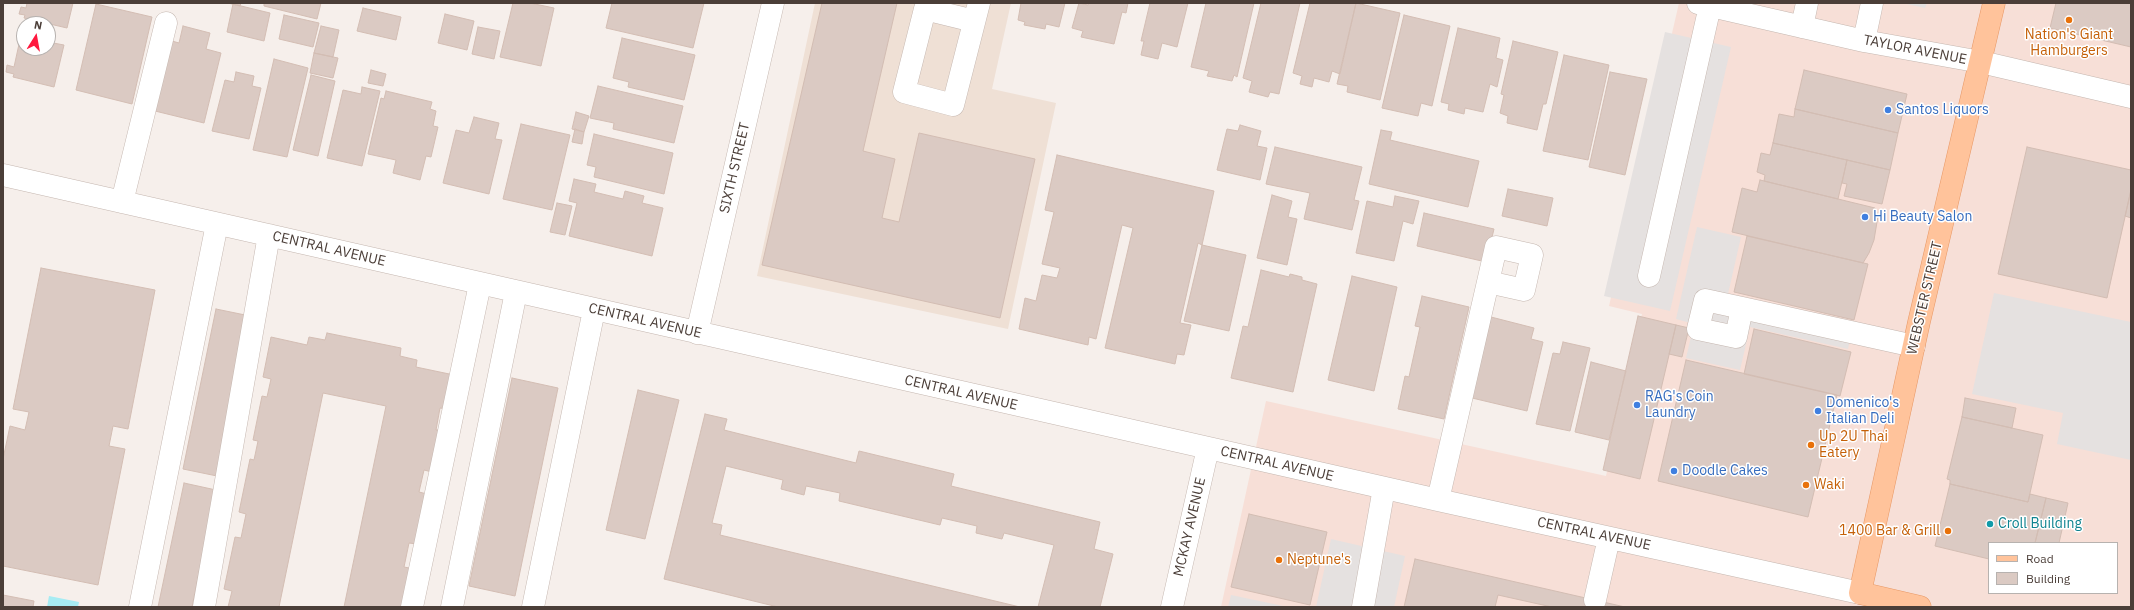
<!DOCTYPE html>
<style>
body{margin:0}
#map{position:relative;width:2134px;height:610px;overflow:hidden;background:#f6efeb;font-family:"IBM Plex Sans",sans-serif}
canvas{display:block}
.frame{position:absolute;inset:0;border:4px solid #4b3e38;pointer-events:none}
.legend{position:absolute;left:1988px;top:542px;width:130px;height:52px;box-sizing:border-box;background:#fff;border:1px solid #b7b2af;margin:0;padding:5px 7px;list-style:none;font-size:12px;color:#4b3e38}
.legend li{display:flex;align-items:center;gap:8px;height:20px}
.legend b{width:20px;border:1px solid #b7b2af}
.north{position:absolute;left:16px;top:16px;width:40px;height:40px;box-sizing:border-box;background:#fff;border:1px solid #b7b2af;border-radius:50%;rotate:11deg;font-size:11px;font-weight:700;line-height:16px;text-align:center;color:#4b3e38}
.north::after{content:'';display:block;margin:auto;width:14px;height:18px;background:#ff193f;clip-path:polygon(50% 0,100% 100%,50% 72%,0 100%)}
</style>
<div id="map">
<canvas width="2134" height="610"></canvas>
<div class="frame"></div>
<ul class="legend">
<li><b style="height:5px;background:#ffc39b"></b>Road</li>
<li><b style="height:11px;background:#dbcac3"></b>Building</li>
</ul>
<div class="north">N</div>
</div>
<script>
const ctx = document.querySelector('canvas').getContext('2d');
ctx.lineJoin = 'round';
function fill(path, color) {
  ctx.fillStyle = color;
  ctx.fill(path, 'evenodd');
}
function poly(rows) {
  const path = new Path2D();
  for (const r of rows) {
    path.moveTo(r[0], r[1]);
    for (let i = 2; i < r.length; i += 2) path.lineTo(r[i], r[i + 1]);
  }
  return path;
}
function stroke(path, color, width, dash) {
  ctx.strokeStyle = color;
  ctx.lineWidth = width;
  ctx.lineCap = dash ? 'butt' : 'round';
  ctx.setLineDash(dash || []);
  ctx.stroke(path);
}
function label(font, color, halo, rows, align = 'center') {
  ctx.font = font + ' "IBM Plex Sans",sans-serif';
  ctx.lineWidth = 3;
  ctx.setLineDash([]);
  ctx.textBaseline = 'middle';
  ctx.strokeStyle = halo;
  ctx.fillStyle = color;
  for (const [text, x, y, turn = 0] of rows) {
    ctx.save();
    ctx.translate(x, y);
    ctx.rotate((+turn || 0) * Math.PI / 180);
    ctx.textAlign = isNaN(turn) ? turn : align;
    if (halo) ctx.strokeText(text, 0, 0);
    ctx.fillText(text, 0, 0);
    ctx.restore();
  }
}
fill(poly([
 [1679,3,2131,3,2131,607,1221,607,1266,401,1606,476,1642,314,1609,306],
 [1989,543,2117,543,2117,593,1989,593]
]), '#f7dfd7');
fill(poly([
 [815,3,1011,3,992,89,1056,103,1008,329,757,276]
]), '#efe0d5');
fill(poly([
 [1902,3,1927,3,1925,8],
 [1665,32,1731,47,1670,311,1604,296],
 [1697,227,1741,237,1728,294,1854,323,1848,349,1750,327,1740,370,1686,358,1694,324,1676,319],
 [1994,293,2131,322,2131,460,2057,444,2063,413,1972,394],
 [1331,539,1405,556,1394,607,1316,607],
 [1231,595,1288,607,1228,607]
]), '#e5e1e0');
fill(poly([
 [49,596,79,602,78,607,47,607]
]), '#a7ecf3');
const building = poly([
 [27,3,73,3,67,28,24,18,25,15,19,14,21,7,26,8,27,3],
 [228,3,241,3,240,6,228,3],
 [264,3,321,3,317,19,264,6,264,3],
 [513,3,530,3,554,8,541,66,500,57,513,3],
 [612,3,704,3,693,48,606,28,612,3],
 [822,3,897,3,863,151,895,159,882,218,899,222,919,133,1035,159,1000,318,762,265,822,3],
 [1021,3,1065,3,1059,27,1046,24,1045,29,1024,25,1025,22,1018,20,1021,3],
 [1079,3,1088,5,1089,3,1128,3,1126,13,1122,12,1114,44,1081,37,1083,31,1072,28,1079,3],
 [1150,3,1188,3,1177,47,1162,43,1158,59,1141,55,1144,41,1141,41,1150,3],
 [1206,3,1254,3,1237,77,1234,75,1232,81,1207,76,1209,71,1191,67,1206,3],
 [1261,3,1300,3,1279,94,1270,92,1268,97,1249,92,1252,81,1243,78,1261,3],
 [1310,3,1356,3,1340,74,1332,71,1329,82,1314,78,1312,87,1300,84,1302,76,1293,73,1310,3],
 [1356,3,1400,13,1380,100,1347,92,1348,86,1337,84,1356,3],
 [2056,3,2131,3,2131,47,2050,28,2056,3],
 [96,4,152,17,132,104,76,90,96,4],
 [233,4,270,13,264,41,227,32,233,4],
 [363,8,401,17,396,40,357,31,363,8],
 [445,14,474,21,467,50,438,43,445,14],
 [284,15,319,23,313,47,279,39,284,15],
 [1404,15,1450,26,1432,106,1421,103,1418,116,1382,108,1404,15],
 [183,26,210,33,206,49,221,53,204,123,155,111,172,41,179,43,183,26],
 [321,26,339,30,333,57,314,53,321,26],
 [478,27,500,31,494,59,472,54,478,27],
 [1458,28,1500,38,1496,58,1503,60,1497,87,1490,84,1483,112,1465,108,1464,114,1448,110,1449,104,1441,102,1458,28],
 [21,35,24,36,24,48,48,48,48,42,64,45,54,87,13,77,14,74,6,72,7,65,14,67,21,35],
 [622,38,695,55,684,100,628,87,629,82,613,78,622,38],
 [1513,41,1558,52,1546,104,1543,104,1537,130,1507,123,1508,116,1500,113,1504,95,1501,94,1513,41],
 [314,53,338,58,333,78,310,73,314,53],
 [1564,55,1609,65,1588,160,1543,151,1564,55],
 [274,59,308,68,287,157,253,150,274,59],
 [371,70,386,74,383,86,368,83,371,70],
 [1804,70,1907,94,1898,133,1795,109,1804,70],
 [236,72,254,76,252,86,261,88,249,139,212,131,225,80,234,82,236,72],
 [1610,72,1647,79,1625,175,1589,167,1610,72],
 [311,75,335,81,318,156,293,150,311,75],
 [598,86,683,106,674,143,613,129,614,123,590,118,598,86],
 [362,87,380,91,362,166,327,158,343,90,361,94,362,87],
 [386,91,432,102,430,109,436,111,433,126,438,127,431,157,426,156,420,180,393,173,396,160,368,154,381,98,384,99,386,91],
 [1795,109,1898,133,1890,170,1773,143,1779,114,1794,117,1795,109],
 [576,112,589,116,584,132,572,129,576,112],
 [474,117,499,123,495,139,502,140,489,194,443,183,456,130,469,133,474,117],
 [521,124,570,135,552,210,503,199,521,124],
 [1240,125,1261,131,1257,146,1267,148,1260,180,1217,170,1227,129,1238,131,1240,125],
 [575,129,584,132,582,144,572,142,575,129],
 [1381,130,1392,132,1390,140,1479,161,1468,207,1369,184,1381,130],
 [594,134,673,153,664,194,594,177,596,167,587,165,594,134],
 [1773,143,1847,160,1838,199,1764,181,1765,175,1757,172,1761,153,1770,155,1773,143],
 [1275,147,1362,167,1354,200,1359,201,1352,230,1304,219,1310,193,1266,184,1275,147],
 [2027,147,2131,170,2131,190,2107,298,1998,274,2027,147],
 [1057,155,1214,191,1202,245,1198,243,1180,323,1191,325,1184,355,1177,354,1175,364,1105,348,1133,228,1122,225,1096,339,1089,337,1088,345,1019,329,1025,298,1036,301,1042,275,1057,278,1060,268,1042,264,1054,212,1045,210,1057,155],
 [1847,160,1890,170,1882,204,1844,196,1847,184,1842,183,1847,160],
 [574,179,596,184,594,192,623,199,625,191,644,196,642,203,663,208,652,256,569,236,577,203,569,201,574,179],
 [1760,180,1875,208,1878,216,1874,240,1869,253,1863,263,1732,232,1742,188,1757,192,1760,180],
 [1508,189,1553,198,1547,226,1502,216,1508,189],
 [2131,190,2131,218,2125,216,2131,190],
 [1272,195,1292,201,1288,217,1297,219,1287,265,1257,258,1272,195],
 [1395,196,1419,201,1413,224,1403,221,1394,261,1356,253,1367,201,1393,207,1395,196],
 [557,203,572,206,565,235,550,232,557,203],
 [1424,213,1494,229,1486,262,1417,246,1424,213],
 [1747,236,1868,264,1854,320,1734,292,1747,236],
 [1202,245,1246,255,1229,331,1184,321,1202,245],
 [41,268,155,290,128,429,113,426,109,446,125,449,98,585,3,566,3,459,10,426,25,430,29,412,13,409,41,268],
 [1261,270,1289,277,1290,274,1302,277,1302,280,1317,284,1293,392,1231,378,1243,326,1248,327,1261,270],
 [1352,276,1397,287,1374,391,1328,380,1352,276],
 [1422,296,1469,307,1444,419,1398,409,1405,376,1409,377,1420,327,1415,326,1422,296],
 [216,309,250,316,217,476,183,469,216,309],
 [1638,316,1676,325,1640,479,1603,470,1638,316],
 [1491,317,1534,328,1531,339,1543,342,1527,411,1472,398,1491,317],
 [1676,325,1689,328,1682,357,1669,354,1676,325],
 [1754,329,1851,352,1840,396,1744,374,1754,329],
 [327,333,401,348,400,356,417,360,416,367,454,375,447,409,440,408,436,430,440,430,432,472,424,470,419,492,427,494,417,544,409,543,404,567,414,569,406,607,344,607,386,406,323,393,279,607,228,607,232,591,224,589,235,537,241,538,246,514,239,512,250,459,254,460,258,441,253,440,262,396,267,397,271,379,263,377,271,337,307,345,309,337,325,340,327,333],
 [1563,342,1590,348,1570,431,1536,424,1553,353,1560,354,1563,342],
 [1686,360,1837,395,1808,517,1658,481,1686,360],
 [1591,362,1626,371,1609,440,1575,432,1591,362],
 [512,378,558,388,515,596,469,586,512,378],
 [638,390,679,400,645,539,606,530,638,390],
 [1965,398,2016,408,2012,428,1962,417,1965,398],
 [705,414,727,419,724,430,856,463,859,451,954,474,951,486,1100,522,1094,549,1113,554,1100,607,1038,607,1054,545,1004,533,1002,539,976,533,977,526,942,518,940,525,839,501,840,493,806,486,804,495,781,489,783,480,726,466,712,523,722,525,720,535,1020,607,778,607,664,579,705,414],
 [1962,417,2043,435,2028,502,1950,484,1950,480,1947,479,1962,417],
 [184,483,216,490,192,607,158,607,184,483],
 [1950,484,2028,502,2030,494,2046,498,2035,543,1989,543,1989,559,1935,546,1950,484],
 [2046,498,2068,503,2059,543,2035,543,2046,498],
 [1249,514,1327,532,1310,605,1231,587,1249,514],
 [1415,559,1625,607,1552,607,1498,595,1495,607,1404,607,1415,559],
 [3,595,34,601,33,607,3,607,3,595]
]);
fill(building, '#dbcac3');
stroke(building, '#d3bdb3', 1);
const minor = poly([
 [1698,3,1864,41,1981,62,2131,97],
 [974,21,925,9,904,92,953,105,979,3],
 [1802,27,1807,3],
 [1864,41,1872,3],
 [3,175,1438,500,1860,593],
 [122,202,166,23],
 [1649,276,1710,6],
 [1742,308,1705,300,1698,329,1736,337,1742,308,1914,346],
 [697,333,773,3],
 [1438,500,1488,282,1524,290,1532,255,1496,247,1488,282],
 [1595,600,1609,538],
 [140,607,217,224],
 [204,607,269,235],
 [412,607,480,284],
 [452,607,516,292],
 [533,607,594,310],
 [1172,607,1208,448],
 [1363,607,1384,488]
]);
const major = poly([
 [1920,607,1860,593,1919,322,1994,3]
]);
stroke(minor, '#c5b7b0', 23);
stroke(major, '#e89967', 23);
stroke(minor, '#fff', 22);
stroke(major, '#ffc39b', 22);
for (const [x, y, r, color] of [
 [2069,20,4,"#e8710a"],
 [1888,110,4,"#3f7fe0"],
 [1865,217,4,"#3f7fe0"],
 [1637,405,4,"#3f7fe0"],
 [1818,411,4,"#3f7fe0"],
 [1811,445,4,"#e8710a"],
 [1674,471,4,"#3f7fe0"],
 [1806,485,4,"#e8710a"],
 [1990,524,4,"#0f9aa8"],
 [1948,531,4,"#e8710a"],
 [1279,560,4,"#e8710a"]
]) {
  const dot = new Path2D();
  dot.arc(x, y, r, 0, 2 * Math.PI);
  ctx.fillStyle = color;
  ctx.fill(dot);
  stroke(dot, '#fff', 1.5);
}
label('14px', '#c56008', '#fff', [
 ["Nation's Giant",2069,35,"center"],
 ["Hamburgers",2069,51,"center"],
 ["Up 2U Thai",1819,437],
 ["Eatery",1819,453],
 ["Waki",1814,485],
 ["1400 Bar & Grill",1940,531,"right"],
 ["Neptune's",1287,560]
], 'left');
label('14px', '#4b3e38', '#fff', [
 ["TAYLOR AVENUE",1915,50,11],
 ["SIXTH STREET",735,168,-77],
 ["CENTRAL AVENUE",329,249,13],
 ["WEBSTER STREET",1925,298,-77],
 ["CENTRAL AVENUE",645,321,13],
 ["CENTRAL AVENUE",961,393,13],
 ["CENTRAL AVENUE",1277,464,13],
 ["MCKAY AVENUE",1190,527,-77],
 ["CENTRAL AVENUE",1594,534,12]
]);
label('14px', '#366cbe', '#fff', [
 ["Santos Liquors",1896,110],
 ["Hi Beauty Salon",1873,217],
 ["RAG's Coin",1645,397],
 ["Laundry",1645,413],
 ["Domenico's",1826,403],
 ["Italian Deli",1826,419],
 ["Doodle Cakes",1682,471]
], 'left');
label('14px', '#0d838f', '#fff', [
 ["Croll Building",1998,524]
], 'left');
</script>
